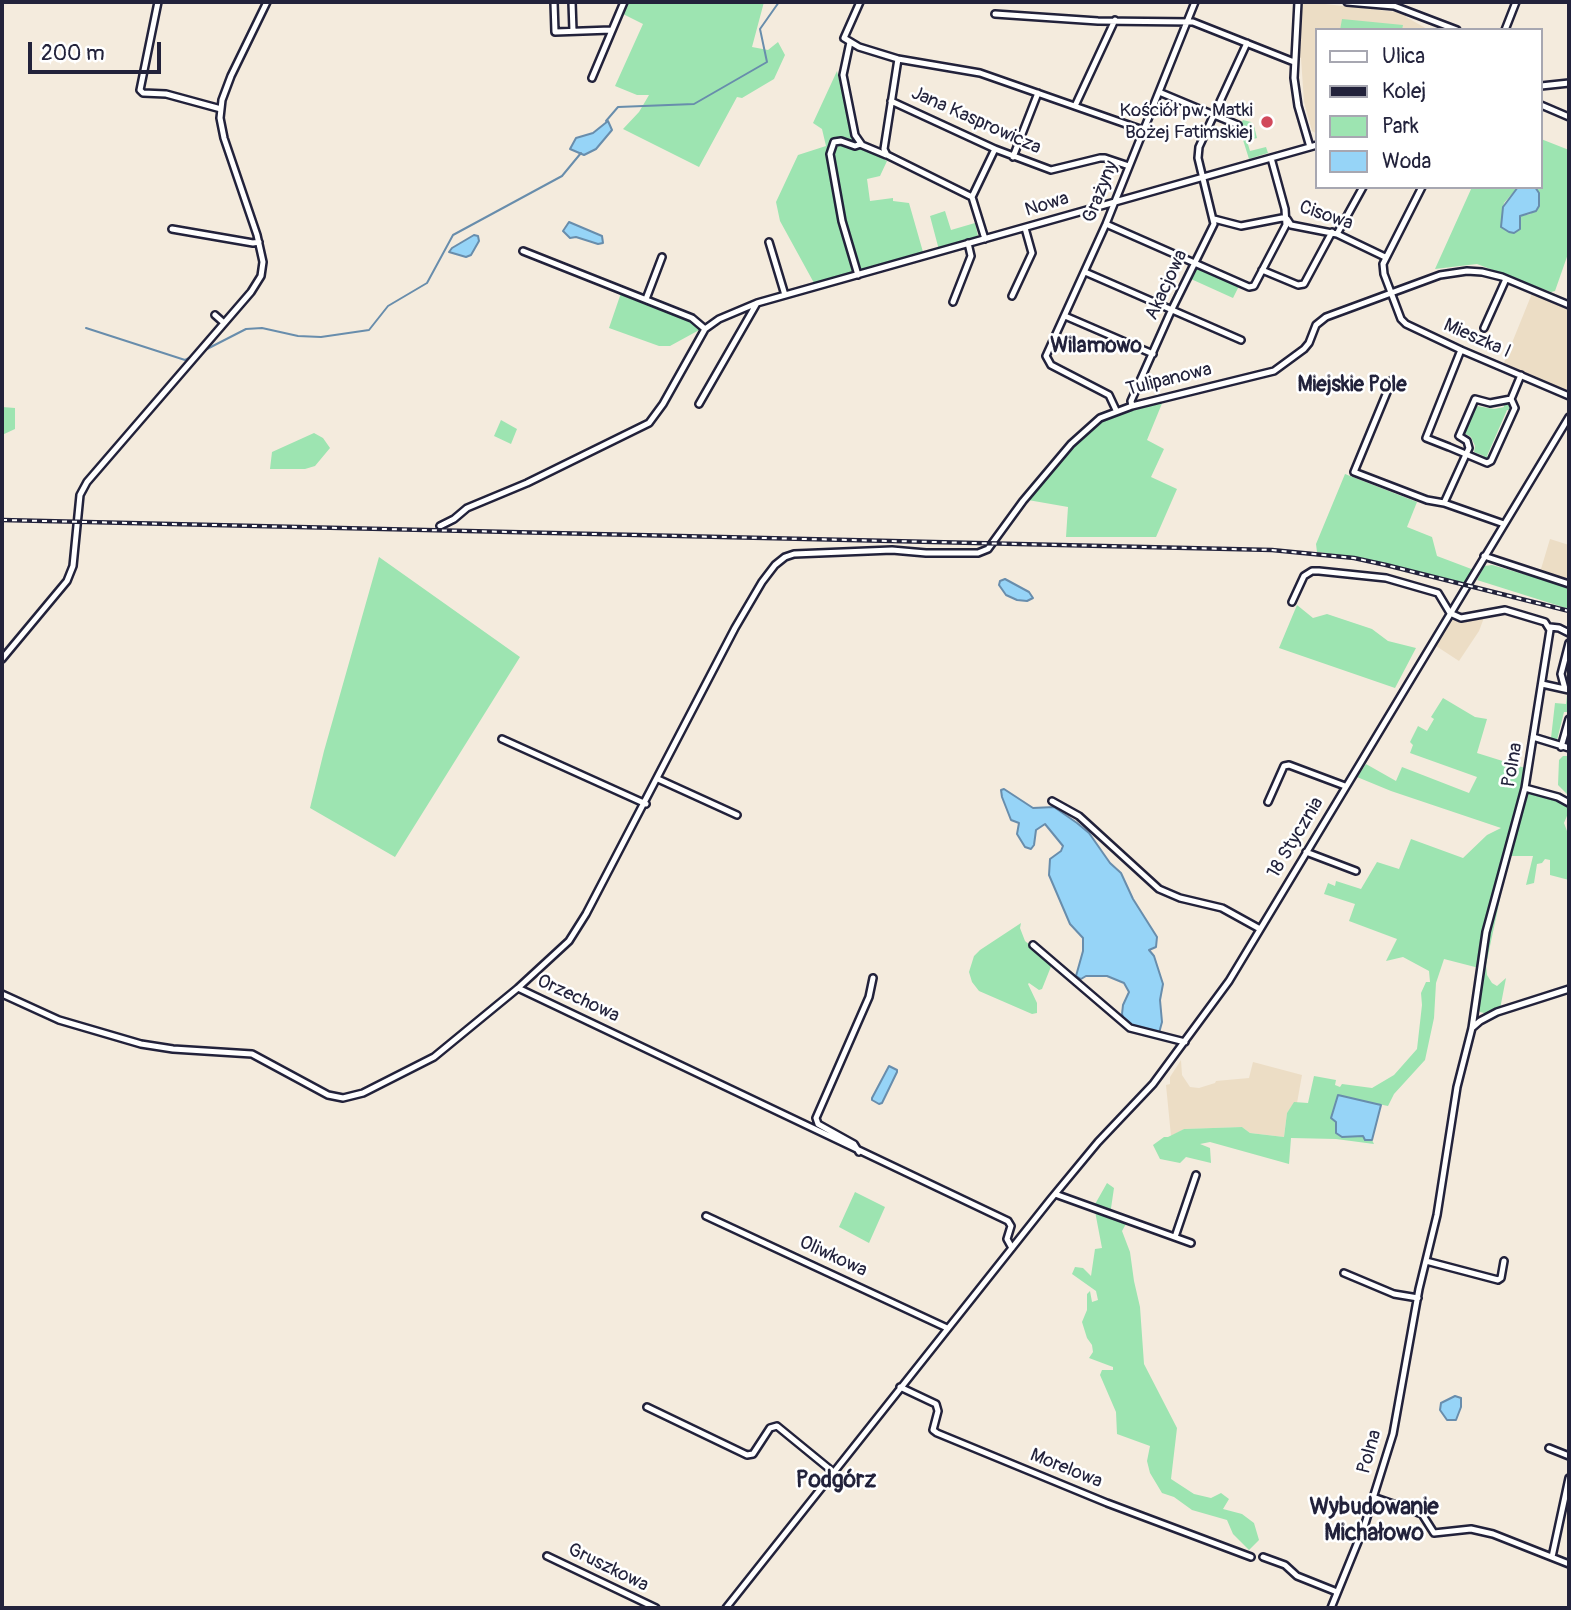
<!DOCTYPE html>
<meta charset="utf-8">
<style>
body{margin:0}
#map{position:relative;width:1571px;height:1610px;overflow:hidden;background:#f4ebdd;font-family:Pangolin,sans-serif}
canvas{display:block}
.frame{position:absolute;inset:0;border:4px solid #22223b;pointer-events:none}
.legend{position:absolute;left:1315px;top:28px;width:228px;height:161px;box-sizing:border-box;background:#fff;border:2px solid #a7a7b1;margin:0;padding:9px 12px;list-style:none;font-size:21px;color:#22223b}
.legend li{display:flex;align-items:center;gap:14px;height:35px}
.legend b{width:35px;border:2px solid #a7a7b1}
.scale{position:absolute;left:28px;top:42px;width:133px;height:32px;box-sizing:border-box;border:4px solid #22223b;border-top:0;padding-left:9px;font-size:21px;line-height:24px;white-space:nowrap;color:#22223b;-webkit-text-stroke:5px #fff;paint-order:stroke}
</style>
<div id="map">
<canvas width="1571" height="1610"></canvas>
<div class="frame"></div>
<ul class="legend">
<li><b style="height:9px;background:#fff"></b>Ulica</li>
<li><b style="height:9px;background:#22223b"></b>Kolej</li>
<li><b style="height:19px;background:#9de4b1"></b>Park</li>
<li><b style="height:19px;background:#96d4f7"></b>Woda</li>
</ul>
<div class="scale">200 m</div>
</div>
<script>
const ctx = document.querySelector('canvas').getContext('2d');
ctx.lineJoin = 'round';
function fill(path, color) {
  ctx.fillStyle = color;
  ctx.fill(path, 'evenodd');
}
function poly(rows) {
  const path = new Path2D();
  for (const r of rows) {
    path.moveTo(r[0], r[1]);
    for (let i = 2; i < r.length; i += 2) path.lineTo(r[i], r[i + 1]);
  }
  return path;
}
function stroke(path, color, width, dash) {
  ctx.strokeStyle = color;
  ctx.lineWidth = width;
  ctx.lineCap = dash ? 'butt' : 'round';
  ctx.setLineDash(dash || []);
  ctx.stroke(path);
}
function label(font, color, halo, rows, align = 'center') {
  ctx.font = font + ' Pangolin,sans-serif';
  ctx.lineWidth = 5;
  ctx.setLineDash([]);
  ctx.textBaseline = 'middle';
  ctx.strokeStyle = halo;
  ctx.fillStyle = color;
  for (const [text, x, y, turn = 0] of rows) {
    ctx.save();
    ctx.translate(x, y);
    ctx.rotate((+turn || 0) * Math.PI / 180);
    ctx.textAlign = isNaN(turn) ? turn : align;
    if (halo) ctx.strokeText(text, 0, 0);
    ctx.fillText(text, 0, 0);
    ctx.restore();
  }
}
fill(poly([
 [1307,2,1406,13,1406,17,1429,30,1317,30,1317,134,1312,131,1304,102,1301,58,1299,57,1302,5],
 [1535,286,1569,300,1569,400,1501,370],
 [1550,539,1569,545,1569,581,1542,572,1541,569],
 [1485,615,1479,631,1459,661,1436,646,1453,618,1461,620],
 [1181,1060,1182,1075,1190,1087,1199,1088,1215,1083,1216,1081,1249,1078,1253,1062,1302,1075,1297,1103,1294,1103,1287,1113,1284,1137,1250,1133,1242,1127,1184,1129,1171,1136,1166,1085,1170,1084,1170,1077]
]), '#ecddc5');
fill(poly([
 [628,2,764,2,752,47,768,50,778,42,785,55,774,79,742,98,737,97,699,167,623,129,639,112,649,95,637,95,615,86,643,24,623,14],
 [1342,19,1403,25,1402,30,1340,30],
 [837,71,854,142,887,161,880,176,867,179,870,201,893,198,893,201,909,203,923,252,814,283,780,221,776,202,798,155,826,146,822,129,813,123],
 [1243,120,1251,122,1254,126,1257,138,1247,141,1250,151,1266,147,1268,153,1249,159,1239,127],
 [1541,139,1569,150,1569,251,1555,291,1551,292,1477,264,1435,269,1472,187,1518,187,1504,203,1501,224,1520,229,1520,216,1531,214,1535,187,1541,187],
 [945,211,951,230,975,223,978,236,975,239,939,250,930,216],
 [1196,268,1239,286,1233,298,1191,279],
 [621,293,693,321,701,326,701,329,670,346,659,346,609,328],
 [1163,401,1147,440,1164,449,1151,477,1177,489,1156,537,1066,537,1068,507,1028,500,1065,456,1099,422,1119,410],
 [1507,402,1510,404,1511,410,1507,410,1487,456,1490,458,1488,461,1483,460,1484,456,1474,452,1475,446,1471,437,1464,433,1477,406,1494,409,1504,407,1503,403],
 [2,407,15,408,15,429,2,435],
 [501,420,517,429,511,444,494,436],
 [314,433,323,438,330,448,315,466,305,469,270,469,272,452],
 [1345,474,1417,502,1407,527,1432,537,1437,556,1474,570,1465,583,1363,558,1317,552,1316,544],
 [379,557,520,657,395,857,310,808,324,751],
 [1492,565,1569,587,1569,609,1477,580,1484,566],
 [1297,605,1313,618,1327,614,1372,629,1388,641,1416,648,1395,688,1279,648],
 [1567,695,1569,696,1569,712,1564,712,1557,740,1551,738,1555,703,1566,704],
 [1443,698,1475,717,1487,719,1477,753,1525,768,1519,805,1513,824,1479,968,1444,959,1436,983,1434,1018,1425,1060,1394,1094,1388,1106,1338,1096,1336,1122,1342,1137,1363,1136,1365,1139,1372,1140,1374,1144,1336,1139,1291,1138,1289,1164,1210,1142,1200,1144,1210,1148,1211,1163,1186,1157,1180,1163,1160,1159,1153,1145,1164,1137,1168,1137,1184,1129,1242,1127,1250,1133,1284,1137,1287,1113,1294,1102,1308,1103,1314,1076,1336,1080,1335,1085,1340,1087,1342,1084,1372,1088,1394,1075,1417,1049,1422,1005,1421,993,1426,982,1430,982,1429,971,1403,957,1386,961,1397,939,1349,921,1355,904,1324,894,1328,883,1335,886,1336,881,1361,889,1377,862,1399,869,1411,839,1463,858,1487,835,1501,828,1391,791,1357,777,1366,764,1396,781,1402,767,1469,793,1477,777,1410,753,1413,745,1410,742,1418,726,1427,731,1434,719,1431,717],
 [1563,756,1569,756,1569,793,1567,794,1558,785,1559,760],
 [1527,789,1558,798,1569,805,1569,811,1564,823,1567,831,1569,831,1569,880,1550,875,1550,860,1545,859,1542,863,1537,864,1534,883,1526,885,1533,856,1509,856,1486,965,1487,975,1492,983,1497,986,1506,978,1500,1009,1488,1014,1480,1012,1477,1007,1489,933,1517,824,1524,804],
 [1021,923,1020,928,1025,941,1052,964,1042,989,1039,990,1029,983,1028,984,1037,1003,1037,1013,1032,1014,979,991,972,982,969,972,974,956,980,950],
 [1107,1183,1114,1188,1110,1215,1127,1222,1122,1231,1130,1252,1134,1281,1140,1307,1144,1364,1177,1428,1171,1479,1194,1494,1211,1498,1221,1493,1229,1499,1223,1509,1242,1514,1254,1523,1259,1540,1249,1550,1233,1534,1227,1520,1192,1510,1174,1497,1162,1493,1150,1473,1147,1461,1150,1446,1117,1434,1116,1412,1100,1375,1102,1370,1113,1370,1113,1367,1089,1358,1093,1352,1092,1345,1087,1338,1082,1322,1087,1310,1087,1294,1090,1291,1092,1302,1098,1300,1096,1291,1072,1274,1075,1267,1083,1268,1091,1276,1095,1249,1102,1248,1094,1206],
 [855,1192,885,1207,869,1243,839,1227]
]), '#9de4b1');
const water = poly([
 [608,121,612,130,596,149,584,155,570,149,576,138,593,133,608,121],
 [1518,187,1535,187,1539,193,1539,206,1536,211,1520,216,1520,229,1514,233,1509,232,1501,227,1503,207,1518,187],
 [569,222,602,236,603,243,598,244,576,237,570,238,563,231,569,222],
 [474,235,478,236,479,241,471,255,466,257,449,252,452,248,474,235],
 [1005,579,1029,592,1033,598,1027,601,1017,600,1006,595,999,585,1000,581,1005,579],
 [1004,789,1033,808,1054,807,1077,823,1089,833,1110,863,1121,873,1133,899,1157,937,1156,947,1149,950,1154,956,1163,984,1160,1000,1162,1022,1159,1033,1133,1026,1124,1020,1122,1014,1123,1005,1129,992,1124,983,1107,976,1086,976,1081,979,1076,976,1083,951,1083,938,1070,924,1049,875,1050,859,1061,851,1063,846,1045,824,1036,830,1034,845,1031,849,1025,847,1017,834,1019,823,1011,820,1002,797,1001,790,1004,789],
 [889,1066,897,1070,897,1072,882,1103,879,1104,872,1100,872,1098,889,1066],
 [1338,1095,1381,1105,1372,1140,1365,1140,1363,1136,1342,1137,1336,1133,1336,1122,1331,1118,1338,1095],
 [1455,1396,1461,1398,1461,1407,1456,1420,1447,1420,1440,1410,1441,1403,1455,1396]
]);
fill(water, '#96d4f7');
stroke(water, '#688dac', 2);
stroke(poly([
 [606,121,618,107,694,104,767,62,760,29,779,2],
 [86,328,185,360,191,357],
 [205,350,246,329,262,328,298,336,321,337,369,330,388,306,427,283,453,235,562,176,581,153]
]), '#688dac', 2);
const minor = poly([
 [158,2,140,90,143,93,166,94,221,109],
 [554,2,555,32,611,30],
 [572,2,573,31],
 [860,2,844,38,859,47,898,59,980,73,1143,130],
 [1298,2,1294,78,1298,106,1310,147],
 [1347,2,1394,6,1457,30],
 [995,14,1098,21,1193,22,1294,62],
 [1505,30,1516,2],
 [850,42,843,75,855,135,862,145,886,155],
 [898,59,884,149,887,155,972,197,985,239],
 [592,78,624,2],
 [1541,86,1569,83],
 [1159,92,1238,125],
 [891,101,995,149,1051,170,1100,158,1105,158,1129,166],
 [1541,105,1569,117],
 [1075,106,1115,20],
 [1013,157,1038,93],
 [1422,187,1383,264,1384,274,1401,319,1406,324,1461,350,1569,396],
 [972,197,995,149],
 [1214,219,1241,226,1282,218,1287,219,1291,225,1337,234,1385,257],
 [1106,224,1249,287,1254,286,1286,225,1285,209,1271,158],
 [172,229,253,243,259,242],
 [1337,234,1363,187],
 [769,242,785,295],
 [523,251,692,318,705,329],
 [1262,270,1298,285,1304,284,1332,232],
 [1085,272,1241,340],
 [858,275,842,221,830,154,834,142,841,141,855,146,861,144],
 [1012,296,1032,253,1025,228],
 [646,299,662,257],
 [953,302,971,256,968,243],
 [215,315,224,323],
 [1065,316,1153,354],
 [1484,328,1506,279],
 [1461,350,1426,438,1449,447,1487,463,1491,461,1515,408,1511,399,1521,375],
 [1392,380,1354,472,1427,500,1444,503,1504,524],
 [699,404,757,303],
 [1132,406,1131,401,1172,309,1214,224,1198,158,1199,147,1247,43],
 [1116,410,1109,395,1051,365,1046,356,1106,224,1195,2],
 [1444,503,1469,448,1467,441,1459,436,1475,399,1490,403,1511,399],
 [440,526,454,519,467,508,527,483,649,423,663,404,705,329,719,319,757,303,1317,145],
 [1484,556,1569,584],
 [1292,602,1304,576,1312,571,1319,571,1386,578,1438,593,1450,613,1461,618,1505,610,1545,622,1550,630,1525,788,1486,932,1472,1028,1457,1087,1437,1215,1419,1289,1393,1434,1364,1527,1331,1608],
 [1550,627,1559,628,1569,633],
 [2,659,67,581,73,566,80,495,87,482,251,292,261,276,263,262,257,235,224,138,220,118,222,100,231,76,267,2],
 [1542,684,1569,690],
 [1565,689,1561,674,1569,643],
 [1533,737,1569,748],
 [502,739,646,804],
 [1561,747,1569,719],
 [658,779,737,815],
 [1525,788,1558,797,1569,803],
 [1052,801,1079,816,1159,889,1180,898,1222,908,1260,929],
 [1268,802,1284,766,1289,765,1345,786],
 [1306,852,1356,871],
 [1033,945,1130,1028,1185,1042],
 [2,994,59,1020,141,1044,173,1049,252,1054,328,1095,343,1098,363,1093,434,1057,518,988],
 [1472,1028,1480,1021,1497,1012,1569,989],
 [859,1152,854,1144,818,1124,816,1118,869,997,873,978],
 [1055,1194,1191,1243],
 [706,1216,947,1328],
 [1175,1237,1196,1175],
 [1012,1248,1007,1239,1011,1226,1008,1221,518,988,569,941,586,914,735,628,762,582,775,565,785,557,794,554,892,550,926,553,978,553,988,549,1023,501,1071,444,1100,418,1132,406,1274,371,1304,349,1309,343,1316,325,1326,317,1440,275,1467,271,1482,272,1502,277,1569,305],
 [1426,1261,1498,1280,1501,1278,1504,1261],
 [1344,1273,1394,1294,1418,1298],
 [900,1387,936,1404,938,1411,933,1430,937,1433,1107,1503,1251,1557],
 [647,1407,747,1455,753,1454,770,1428,777,1426,832,1471],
 [1549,1448,1569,1456],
 [1373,1497,1422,1514,1434,1533,1471,1529,1493,1534,1569,1564],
 [547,1556,656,1608],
 [1263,1557,1285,1565,1297,1576,1337,1592],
 [1552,1557,1569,1478],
 [726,1608,1050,1200,1098,1142,1153,1084,1229,981,1569,417]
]);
stroke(minor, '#22223b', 10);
stroke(minor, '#fff', 5);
const rail = poly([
 [2,520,1272,550,1354,558,1386,565,1569,611]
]);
stroke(rail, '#22223b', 4.5);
stroke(rail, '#fff', 2, [5]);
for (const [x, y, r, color] of [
 [1267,122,7,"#d1495b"]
]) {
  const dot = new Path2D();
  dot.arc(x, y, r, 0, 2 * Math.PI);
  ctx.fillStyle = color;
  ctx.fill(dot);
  stroke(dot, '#fff', 2.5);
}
label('19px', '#22223b', '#fff', [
 ["Kościół pw. Matki",1253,111],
 ["Bożej Fatimskiej",1253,133]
], 'right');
label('19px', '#22223b', '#fff', [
 ["Jana Kasprowicza",976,121,24],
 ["Grażyny",1101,192,-68],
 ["Nowa",1047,205,-17],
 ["Cisowa",1326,216,19],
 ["Akacjowa",1167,285,-65],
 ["Mieszka I",1477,339,24],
 ["Tulipanowa",1169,380,-14],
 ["Polna",1513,765,-80],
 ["18 Stycznia",1296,838,-59],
 ["Orzechowa",578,999,25],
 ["Oliwkowa",833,1257,25],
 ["Polna",1370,1452,-74],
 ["Morelowa",1066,1469,22],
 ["Gruszkowa",608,1568,26]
]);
label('bold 21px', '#22223b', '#fff', [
 ["Wilamowo",1096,347],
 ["Miejskie Pole",1352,386]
]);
label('bold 23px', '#22223b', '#fff', [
 ["Podgórz",836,1481],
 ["Wybudowanie",1374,1508],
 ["Michałowo",1374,1534]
]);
</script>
